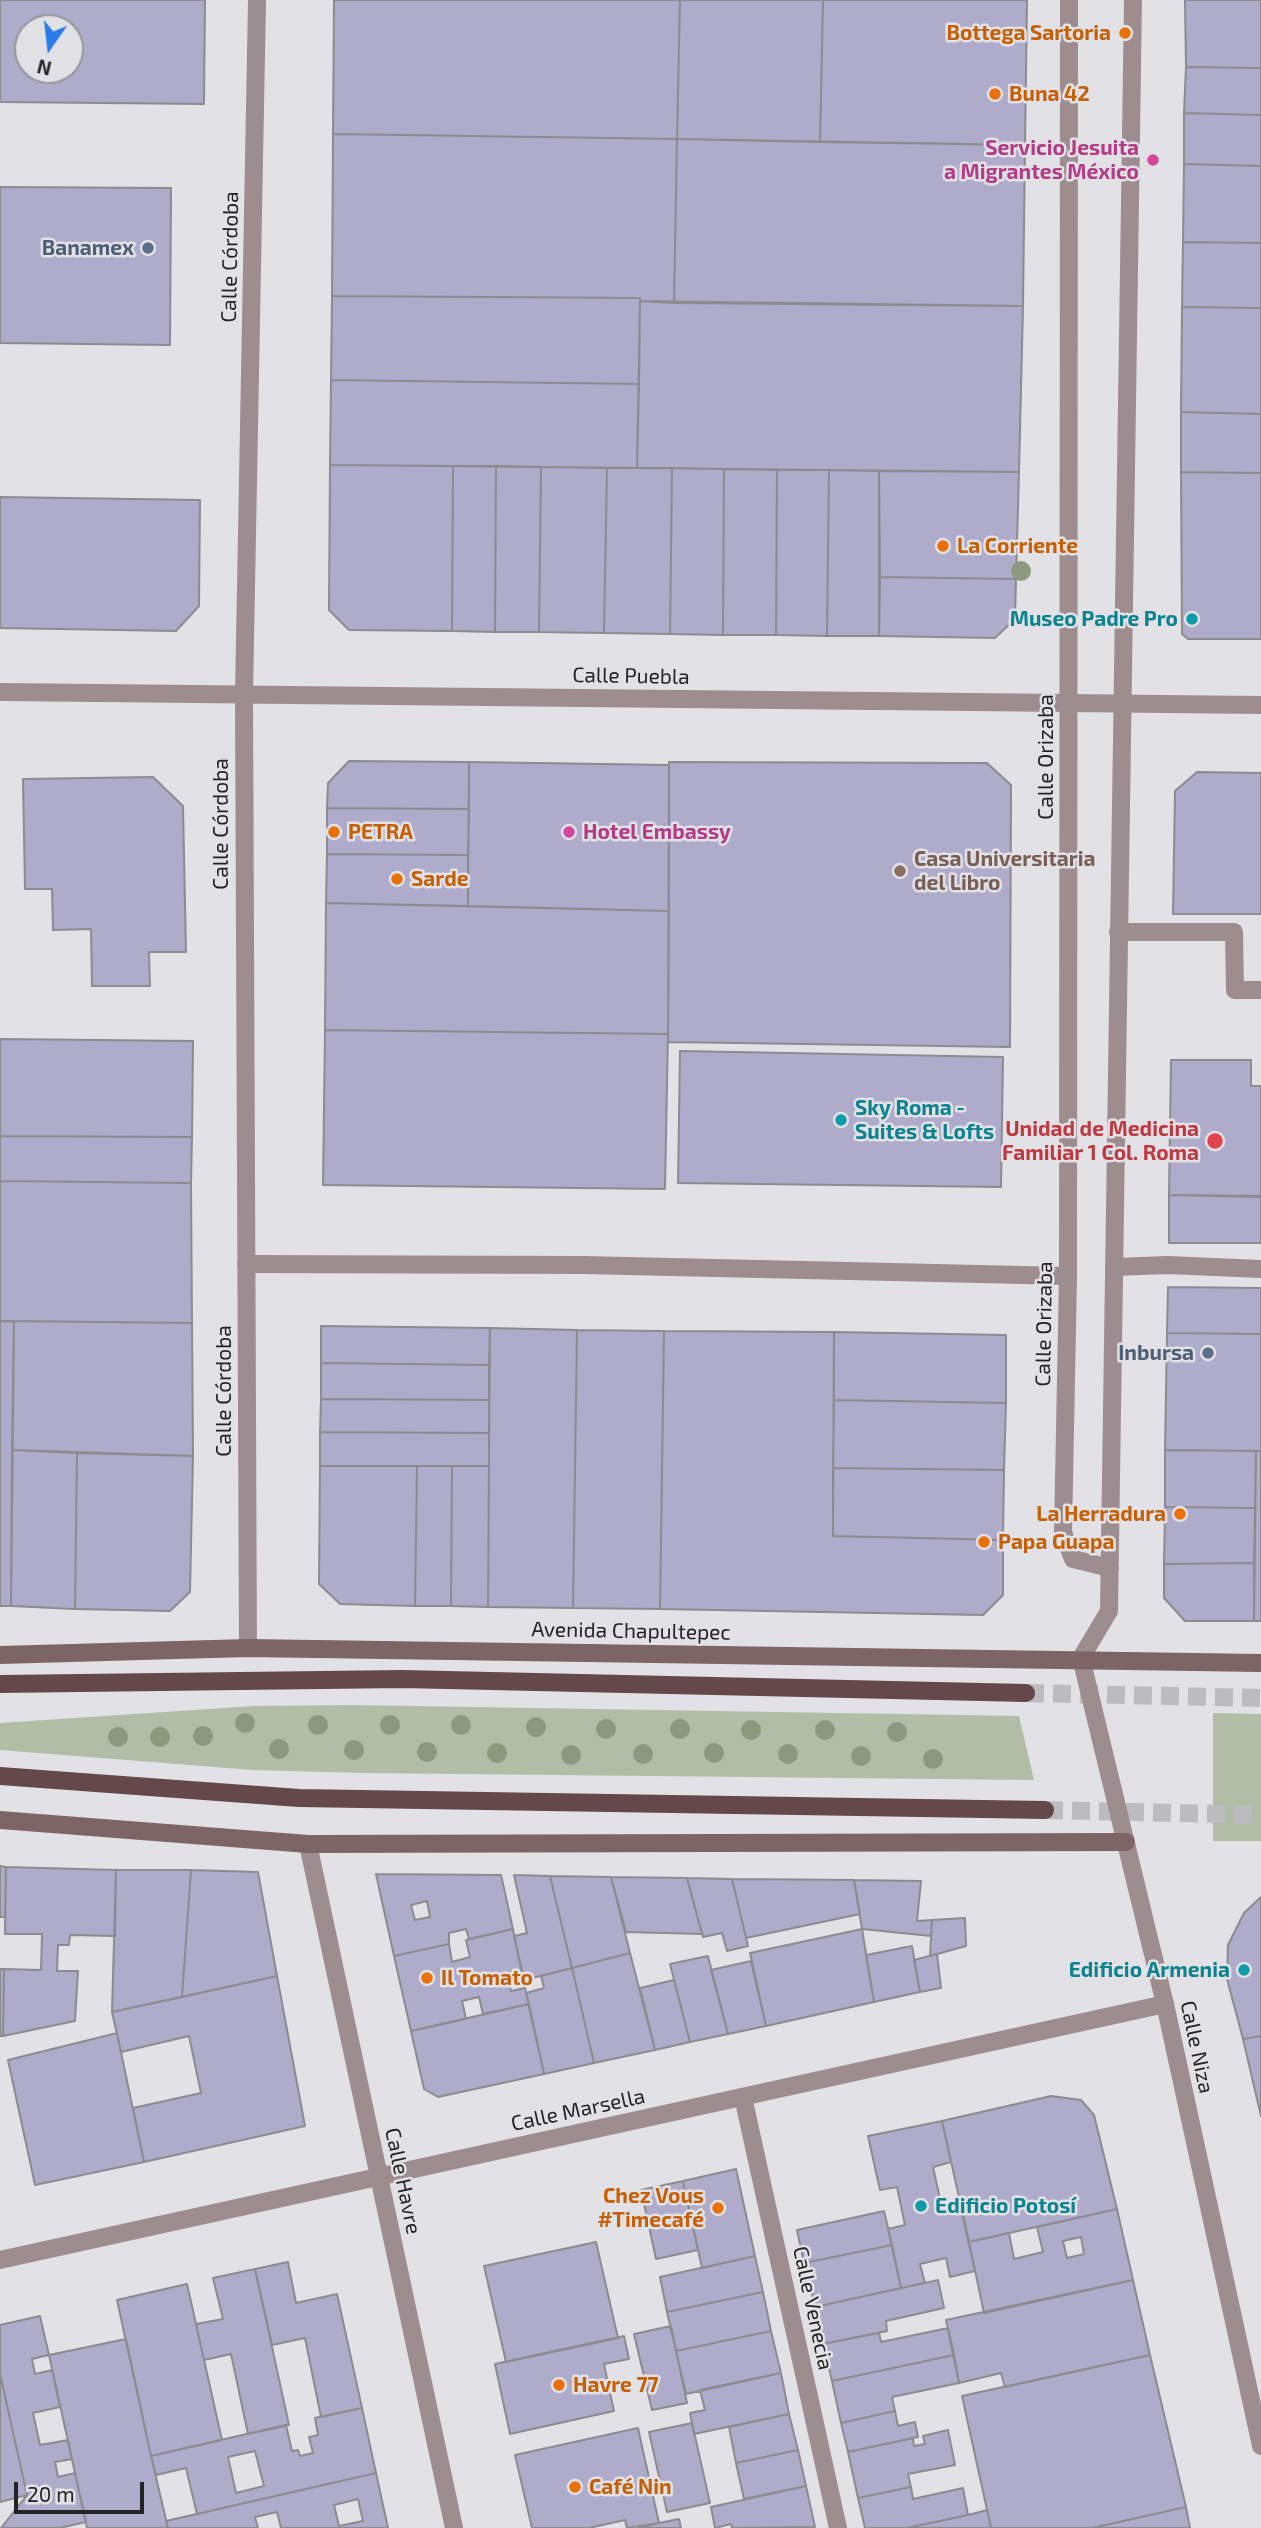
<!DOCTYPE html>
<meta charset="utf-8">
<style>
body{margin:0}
#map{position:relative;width:1261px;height:2528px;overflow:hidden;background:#e2e2e6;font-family:"Exo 2",sans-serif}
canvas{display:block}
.north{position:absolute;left:14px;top:14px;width:70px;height:70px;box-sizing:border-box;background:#e2e2e6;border:2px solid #969699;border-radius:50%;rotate:194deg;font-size:19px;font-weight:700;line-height:28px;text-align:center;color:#242425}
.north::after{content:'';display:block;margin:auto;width:24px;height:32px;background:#2b7ce8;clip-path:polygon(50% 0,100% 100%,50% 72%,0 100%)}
.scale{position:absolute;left:14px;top:2482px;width:130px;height:32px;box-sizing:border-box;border:4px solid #242425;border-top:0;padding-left:9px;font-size:21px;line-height:24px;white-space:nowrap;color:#242425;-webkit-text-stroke:5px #e2e2e6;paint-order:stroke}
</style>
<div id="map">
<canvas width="1261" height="2528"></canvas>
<div class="north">N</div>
<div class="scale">20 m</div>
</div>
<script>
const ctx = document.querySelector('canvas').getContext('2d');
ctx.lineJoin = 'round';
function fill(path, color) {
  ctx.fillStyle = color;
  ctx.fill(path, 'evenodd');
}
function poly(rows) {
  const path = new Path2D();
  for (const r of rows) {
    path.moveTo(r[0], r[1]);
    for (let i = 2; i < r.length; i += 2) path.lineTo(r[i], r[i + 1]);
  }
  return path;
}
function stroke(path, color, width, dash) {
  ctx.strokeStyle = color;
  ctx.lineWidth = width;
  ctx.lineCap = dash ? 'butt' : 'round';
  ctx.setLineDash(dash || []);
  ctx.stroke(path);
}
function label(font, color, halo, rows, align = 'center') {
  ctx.font = font + ' "Exo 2",sans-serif';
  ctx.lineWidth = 5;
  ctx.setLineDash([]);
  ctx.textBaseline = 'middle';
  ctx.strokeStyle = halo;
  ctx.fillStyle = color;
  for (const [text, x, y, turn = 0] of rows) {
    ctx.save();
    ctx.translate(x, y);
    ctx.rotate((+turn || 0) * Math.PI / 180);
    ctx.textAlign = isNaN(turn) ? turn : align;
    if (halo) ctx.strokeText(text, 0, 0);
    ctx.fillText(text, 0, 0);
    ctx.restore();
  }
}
fill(poly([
 [351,1705,1019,1716,1034,1780,365,1773,253,1770,0,1750,0,1723,254,1706],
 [1213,1713,1261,1714,1261,1841,1213,1841]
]), '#b2bca7');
const building = poly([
 [0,0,205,0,204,104,0,102,0,0],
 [28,28,70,28,70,70,28,70,28,28],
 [334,0,680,0,677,139,333,134,334,0],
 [680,0,823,0,820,142,677,139,680,0],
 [823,0,1027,0,1025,145,820,142,823,0],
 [1185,0,1261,0,1261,68,1186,67,1185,0],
 [1186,67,1261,68,1261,115,1184,113,1186,67],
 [1184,113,1261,115,1261,166,1184,164,1184,113],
 [333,134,677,139,674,303,640,301,640,298,332,296,333,134],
 [677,139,1025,145,1023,306,674,303,677,139],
 [1184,164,1261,166,1261,243,1183,242,1184,164],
 [0,187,171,188,170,345,0,343,0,187],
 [1183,242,1261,243,1261,308,1182,307,1183,242],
 [332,296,640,298,639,384,331,380,332,296],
 [640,301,1023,306,1019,472,637,468,640,301],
 [1182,307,1261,308,1261,414,1181,412,1182,307],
 [331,380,639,384,637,468,330,465,331,380],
 [1181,412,1261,414,1261,473,1181,472,1181,412],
 [330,465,453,466,452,631,349,630,329,610,330,465],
 [453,466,496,466,495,632,452,631,453,466],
 [496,466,541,467,539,632,495,632,496,466],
 [541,467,607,468,604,633,539,632,541,467],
 [607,468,672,468,670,634,604,633,607,468],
 [672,468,724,469,723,635,670,634,672,468],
 [724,469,777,470,776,635,723,635,724,469],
 [777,470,829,470,827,636,776,635,777,470],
 [829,470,879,471,879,636,827,636,829,470],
 [879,471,1019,472,1016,579,880,577,879,471],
 [1181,472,1261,473,1261,639,1188,639,1182,634,1181,472],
 [0,497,200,500,199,606,176,631,0,628,0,497],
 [880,577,1016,579,1015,619,995,638,879,636,880,577],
 [349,761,469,762,469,809,327,808,328,783,349,761],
 [469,762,669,765,669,911,468,906,469,762],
 [669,762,987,763,1011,785,1010,1047,668,1042,669,762],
 [1197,772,1261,773,1261,914,1173,914,1175,791,1197,772],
 [153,777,183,806,186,952,149,952,150,986,92,986,91,929,53,930,52,889,25,889,23,779,153,777],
 [327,808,469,809,468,855,327,854,327,808],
 [327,854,468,855,468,906,326,903,327,854],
 [326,903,669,911,668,1034,325,1030,326,903],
 [325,1030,668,1034,665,1189,323,1185,325,1030],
 [0,1039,193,1041,192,1137,0,1136,0,1039],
 [680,1051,1003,1057,1001,1187,678,1183,680,1051],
 [1171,1060,1251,1060,1251,1086,1261,1086,1261,1196,1169,1195,1171,1060],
 [0,1136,192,1137,191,1183,0,1181,0,1136],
 [0,1181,191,1183,192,1323,0,1321,0,1181],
 [1169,1195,1261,1197,1261,1243,1169,1243,1169,1195],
 [1168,1287,1261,1288,1261,1334,1167,1333,1168,1287],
 [0,1321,14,1321,11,1606,0,1606,0,1321],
 [14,1321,192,1323,193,1456,12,1450,14,1321],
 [321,1326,490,1328,489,1365,321,1363,321,1326],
 [490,1328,577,1330,573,1608,488,1607,490,1328],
 [577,1330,664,1331,660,1609,573,1608,577,1330],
 [664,1331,834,1332,833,1536,1003,1540,1003,1595,983,1615,660,1609,664,1331],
 [834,1332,1006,1335,1006,1403,834,1400,834,1332],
 [1167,1333,1261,1334,1261,1451,1165,1450,1167,1333],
 [321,1363,489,1365,489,1400,321,1399,321,1363],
 [321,1399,489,1400,489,1433,320,1432,321,1399],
 [834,1400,1006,1403,1004,1470,833,1468,834,1400],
 [320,1432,489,1433,489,1466,320,1466,320,1432],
 [12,1450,77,1453,75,1609,11,1606,12,1450],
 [1165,1450,1256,1451,1255,1508,1165,1507,1165,1450],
 [1256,1451,1261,1451,1261,1621,1254,1621,1256,1451],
 [77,1453,193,1456,190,1592,170,1611,75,1609,77,1453],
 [320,1466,417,1466,415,1606,340,1604,319,1584,320,1466],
 [417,1466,452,1466,451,1606,415,1606,417,1466],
 [452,1466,489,1466,488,1607,451,1606,452,1466],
 [833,1468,1004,1470,1003,1540,833,1536,833,1468],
 [1165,1507,1255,1508,1254,1563,1164,1564,1165,1507],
 [1254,1563,1254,1621,1185,1621,1164,1598,1164,1564,1254,1563],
 [0,1866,6,1867,5,1917,0,1917,0,1866],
 [6,1867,116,1870,115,1936,70,1935,69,1945,58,1945,57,1971,78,1971,75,2021,3,2036,4,1969,41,1970,42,1934,5,1934,6,1867],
 [116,1870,191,1870,182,1997,112,2012,116,1870],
 [191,1870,258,1872,277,1976,182,1997,191,1870],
 [376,1874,501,1875,513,1929,469,1939,466,1929,449,1933,449,1944,394,1956,376,1874],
 [427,1901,430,1917,415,1920,411,1905,427,1901],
 [514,1875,550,1876,572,1968,524,1980,514,1936,527,1933,514,1875],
 [550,1876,611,1877,630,1953,572,1968,550,1876],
 [611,1877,687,1878,702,1934,626,1932,611,1877],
 [687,1878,732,1879,748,1946,727,1951,722,1933,703,1937,687,1878],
 [732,1879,854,1880,860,1914,746,1938,732,1879],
 [854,1880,921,1881,917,1921,932,1920,931,1936,862,1929,854,1880],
 [1261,1897,1261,2036,1243,2039,1227,1979,1228,1945,1244,1913,1261,1897],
 [965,1918,966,1946,930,1956,932,1920,965,1918],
 [513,1929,522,1974,508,1978,511,1991,525,1988,529,2004,483,2014,479,1997,462,2001,466,2019,411,2031,394,1956,449,1944,452,1962,470,1957,466,1940,513,1929],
 [862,1929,874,2002,766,2026,750,1953,862,1929],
 [912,1946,920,1992,874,2002,866,1955,912,1946],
 [630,1953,655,2050,594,2063,572,1968,630,1953],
 [937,1954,941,1988,920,1992,914,1960,937,1954],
 [708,1956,728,2034,690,2042,670,1964,708,1956],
 [751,1961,766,2026,728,2034,711,1970,751,1961],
 [572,1968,594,2063,544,2074,526,1993,544,1988,541,1976,572,1968],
 [0,1969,4,1969,3,2036,0,2036,0,1969],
 [277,1976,305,2126,144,2162,133,2108,201,2093,189,2036,121,2052,112,2012,277,1976],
 [674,1980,690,2042,655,2050,640,1988,674,1980],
 [529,2004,544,2074,438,2097,424,2089,411,2031,529,2004],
 [117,2033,144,2162,35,2185,8,2060,117,2033],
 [1261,2036,1261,2116,1243,2039,1261,2036],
 [1051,2096,1081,2100,1094,2115,1117,2209,969,2242,942,2121,1051,2096],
 [942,2121,951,2162,933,2167,942,2208,960,2204,975,2271,950,2277,946,2258,920,2264,925,2283,901,2288,888,2229,905,2225,897,2187,880,2190,868,2136,942,2121],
 [736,2169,755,2256,702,2268,683,2181,736,2169],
 [683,2181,698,2250,656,2259,641,2190,683,2181],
 [1117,2209,1133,2280,984,2313,969,2242,1009,2233,1014,2259,1043,2252,1037,2227,1117,2209],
 [1081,2237,1084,2254,1067,2258,1063,2241,1081,2237],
 [884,2211,892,2245,804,2263,797,2230,884,2211],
 [596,2242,618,2338,506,2362,484,2266,596,2242],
 [892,2245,901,2288,815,2307,804,2263,892,2245],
 [755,2256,763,2292,667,2312,660,2277,755,2256],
 [288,2262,296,2303,337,2294,362,2408,321,2417,305,2338,272,2345,255,2269,288,2262],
 [255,2269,289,2425,248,2434,231,2354,204,2360,196,2324,223,2319,213,2278,255,2269],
 [938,2280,944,2308,886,2321,887,2331,823,2344,815,2307,938,2280],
 [1133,2280,1150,2355,1005,2387,1001,2373,959,2383,946,2320,1133,2280],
 [187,2284,222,2440,151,2456,117,2300,187,2284],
 [763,2292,771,2331,676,2351,667,2312,763,2292],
 [40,2316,49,2355,32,2359,35,2374,52,2370,60,2407,33,2413,40,2445,68,2440,72,2459,55,2462,58,2477,75,2473,86,2522,60,2528,1,2528,27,2495,0,2374,0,2325,40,2316],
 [671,2326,687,2403,652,2410,634,2334,671,2326],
 [948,2328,954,2355,832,2381,823,2344,879,2333,881,2342,948,2328],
 [771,2331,781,2373,686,2394,676,2351,771,2331],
 [624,2336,629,2359,604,2364,614,2411,510,2434,495,2364,624,2336],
 [126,2339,151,2456,168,2528,87,2528,75,2473,49,2355,126,2339],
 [954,2355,959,2383,892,2397,895,2411,841,2423,832,2381,954,2355],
 [1150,2355,1186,2507,1092,2528,991,2528,962,2396,1150,2355],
 [781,2373,789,2414,694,2434,690,2413,705,2410,700,2390,781,2373],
 [0,2374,27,2495,0,2502,0,2374],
 [362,2408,376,2473,197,2514,186,2468,156,2475,151,2456,286,2425,292,2451,298,2450,300,2456,313,2453,309,2437,318,2435,315,2418,362,2408],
 [255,2451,264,2486,236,2493,228,2457,255,2451],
 [895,2411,898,2426,915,2422,918,2437,848,2452,841,2423,895,2411],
 [789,2414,798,2450,736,2463,729,2427,789,2414],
 [692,2423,710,2503,667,2512,649,2432,692,2423],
 [638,2428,659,2523,627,2528,625,2520,589,2528,532,2528,515,2455,638,2428],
 [948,2430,955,2465,908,2474,911,2487,858,2498,848,2452,913,2438,914,2446,925,2444,923,2436,948,2430],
 [798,2450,806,2486,744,2499,736,2463,798,2450],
 [376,2473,388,2528,281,2528,277,2512,255,2517,258,2528,168,2528,166,2521,376,2473],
 [358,2499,363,2521,339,2526,334,2505,358,2499],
 [806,2486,815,2527,732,2528,731,2524,715,2528,711,2507,806,2486],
 [911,2487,913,2499,963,2488,968,2515,907,2528,865,2528,858,2498,911,2487],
 [1186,2507,1190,2528,1092,2528,1186,2507],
 [987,2510,991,2528,907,2528,968,2515,987,2510],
 [679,2519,681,2528,638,2528,659,2523,679,2519]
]);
fill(building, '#aeabcb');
stroke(building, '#8c8b8e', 2);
stroke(poly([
 [1026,1693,1261,1698],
 [1045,1810,1261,1815]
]), '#bcbcbf', 18, [18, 9]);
stroke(poly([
 [1118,932,1234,932,1235,990,1261,990],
 [246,1264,583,1265,1068,1276],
 [1114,1267,1168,1265,1261,1269]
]), '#9e8d8f', 18);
stroke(poly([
 [0,692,1261,705],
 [248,1648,244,694,257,0],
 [308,1844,454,2528],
 [743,2097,838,2528],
 [0,2260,1165,2004]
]), '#9e8d8f', 18);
stroke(poly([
 [1069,0,1068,1276,1063,1532,1073,1559,1110,1568],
 [1133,0,1109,1611,1081,1658,1165,2004,1261,2446]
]), '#9e8d8f', 18);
stroke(poly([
 [0,1655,248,1648,1261,1663],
 [0,1820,308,1844,1126,1842]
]), '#7d6467', 18);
stroke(poly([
 [0,1684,402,1679,1026,1693],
 [0,1776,299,1798,1045,1810]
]), '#64484c', 18);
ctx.fillStyle = '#8d987f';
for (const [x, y] of [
 [1021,571],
 [245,1723],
 [318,1725],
 [390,1725],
 [461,1725],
 [536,1727],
 [606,1729],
 [680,1729],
 [751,1730],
 [825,1730],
 [897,1732],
 [203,1736],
 [118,1737],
 [160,1737],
 [279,1749],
 [354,1750],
 [427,1752],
 [497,1753],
 [714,1753],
 [643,1754],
 [788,1754],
 [571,1755],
 [861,1756],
 [933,1759]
]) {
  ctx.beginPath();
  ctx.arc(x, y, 10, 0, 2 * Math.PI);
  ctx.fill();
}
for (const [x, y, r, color] of [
 [1125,33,7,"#e8710a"],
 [995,94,7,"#e8710a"],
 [1153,160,7,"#d1479c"],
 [148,248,7,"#5c6f8a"],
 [943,546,7,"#e8710a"],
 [1192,619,7,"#0f9aa8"],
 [334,832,7,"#e8710a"],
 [569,832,7,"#d1479c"],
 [900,871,7,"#8d6e63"],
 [397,879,7,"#e8710a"],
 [841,1120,7,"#0f9aa8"],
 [1215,1141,9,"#e0444e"],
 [1208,1353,7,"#5c6f8a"],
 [1180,1514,7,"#e8710a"],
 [984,1542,7,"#e8710a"],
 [1244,1970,7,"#0f9aa8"],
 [427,1978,7,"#e8710a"],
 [921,2206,7,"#0f9aa8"],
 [718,2208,7,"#e8710a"],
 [559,2385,7,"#e8710a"],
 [575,2487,7,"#e8710a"]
]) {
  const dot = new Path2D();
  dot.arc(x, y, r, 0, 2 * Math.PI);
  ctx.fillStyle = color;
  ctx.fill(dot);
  stroke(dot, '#e2e2e6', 2.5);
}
label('bold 21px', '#c56008', '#e2e2e6', [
 ["Bottega Sartoria",1111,33,"right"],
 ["Buna 42",1009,94],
 ["La Corriente",957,546],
 ["PETRA",348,832],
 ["Sarde",411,879],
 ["La Herradura",1166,1514,"right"],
 ["Papa Guapa",998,1542],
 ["Il Tomato",441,1978],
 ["Chez Vous",704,2196,"right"],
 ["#Timecafé",704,2220,"right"],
 ["Havre 77",573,2385],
 ["Café Nin",589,2487]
], 'left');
label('bold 21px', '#b23c85', '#e2e2e6', [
 ["Servicio Jesuita",1139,148],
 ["a Migrantes México",1139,172],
 ["Hotel Embassy",583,832,"left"]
], 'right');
label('bold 21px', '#4e5e75', '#e2e2e6', [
 ["Banamex",134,248],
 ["Inbursa",1194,1353]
], 'right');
label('21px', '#242425', '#e2e2e6', [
 ["Calle Córdoba",230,257,-89],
 ["Calle Puebla",631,676,1],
 ["Calle Orizaba",1046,757,-90],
 ["Calle Córdoba",221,824,-90],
 ["Calle Orizaba",1044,1324,-89],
 ["Calle Córdoba",224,1391,-90],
 ["Avenida Chapultepec",631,1631,1],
 ["Calle Niza",1197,2047,78],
 ["Calle Marsella",578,2110,-12],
 ["Calle Havre",403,2181,78],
 ["Calle Venecia",813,2308,78]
]);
label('bold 21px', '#0d838f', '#e2e2e6', [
 ["Museo Padre Pro",1178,619],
 ["Sky Roma -",855,1108,"left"],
 ["Suites & Lofts",855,1132,"left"],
 ["Edificio Armenia",1230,1970],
 ["Edificio Potosí",935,2206,"left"]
], 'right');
label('bold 21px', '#785e54', '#e2e2e6', [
 ["Casa Universitaria",914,859],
 ["del Libro",914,883]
], 'left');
label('bold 21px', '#be3a42', '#e2e2e6', [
 ["Unidad de Medicina",1199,1129],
 ["Familiar 1 Col. Roma",1199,1153]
], 'right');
</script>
